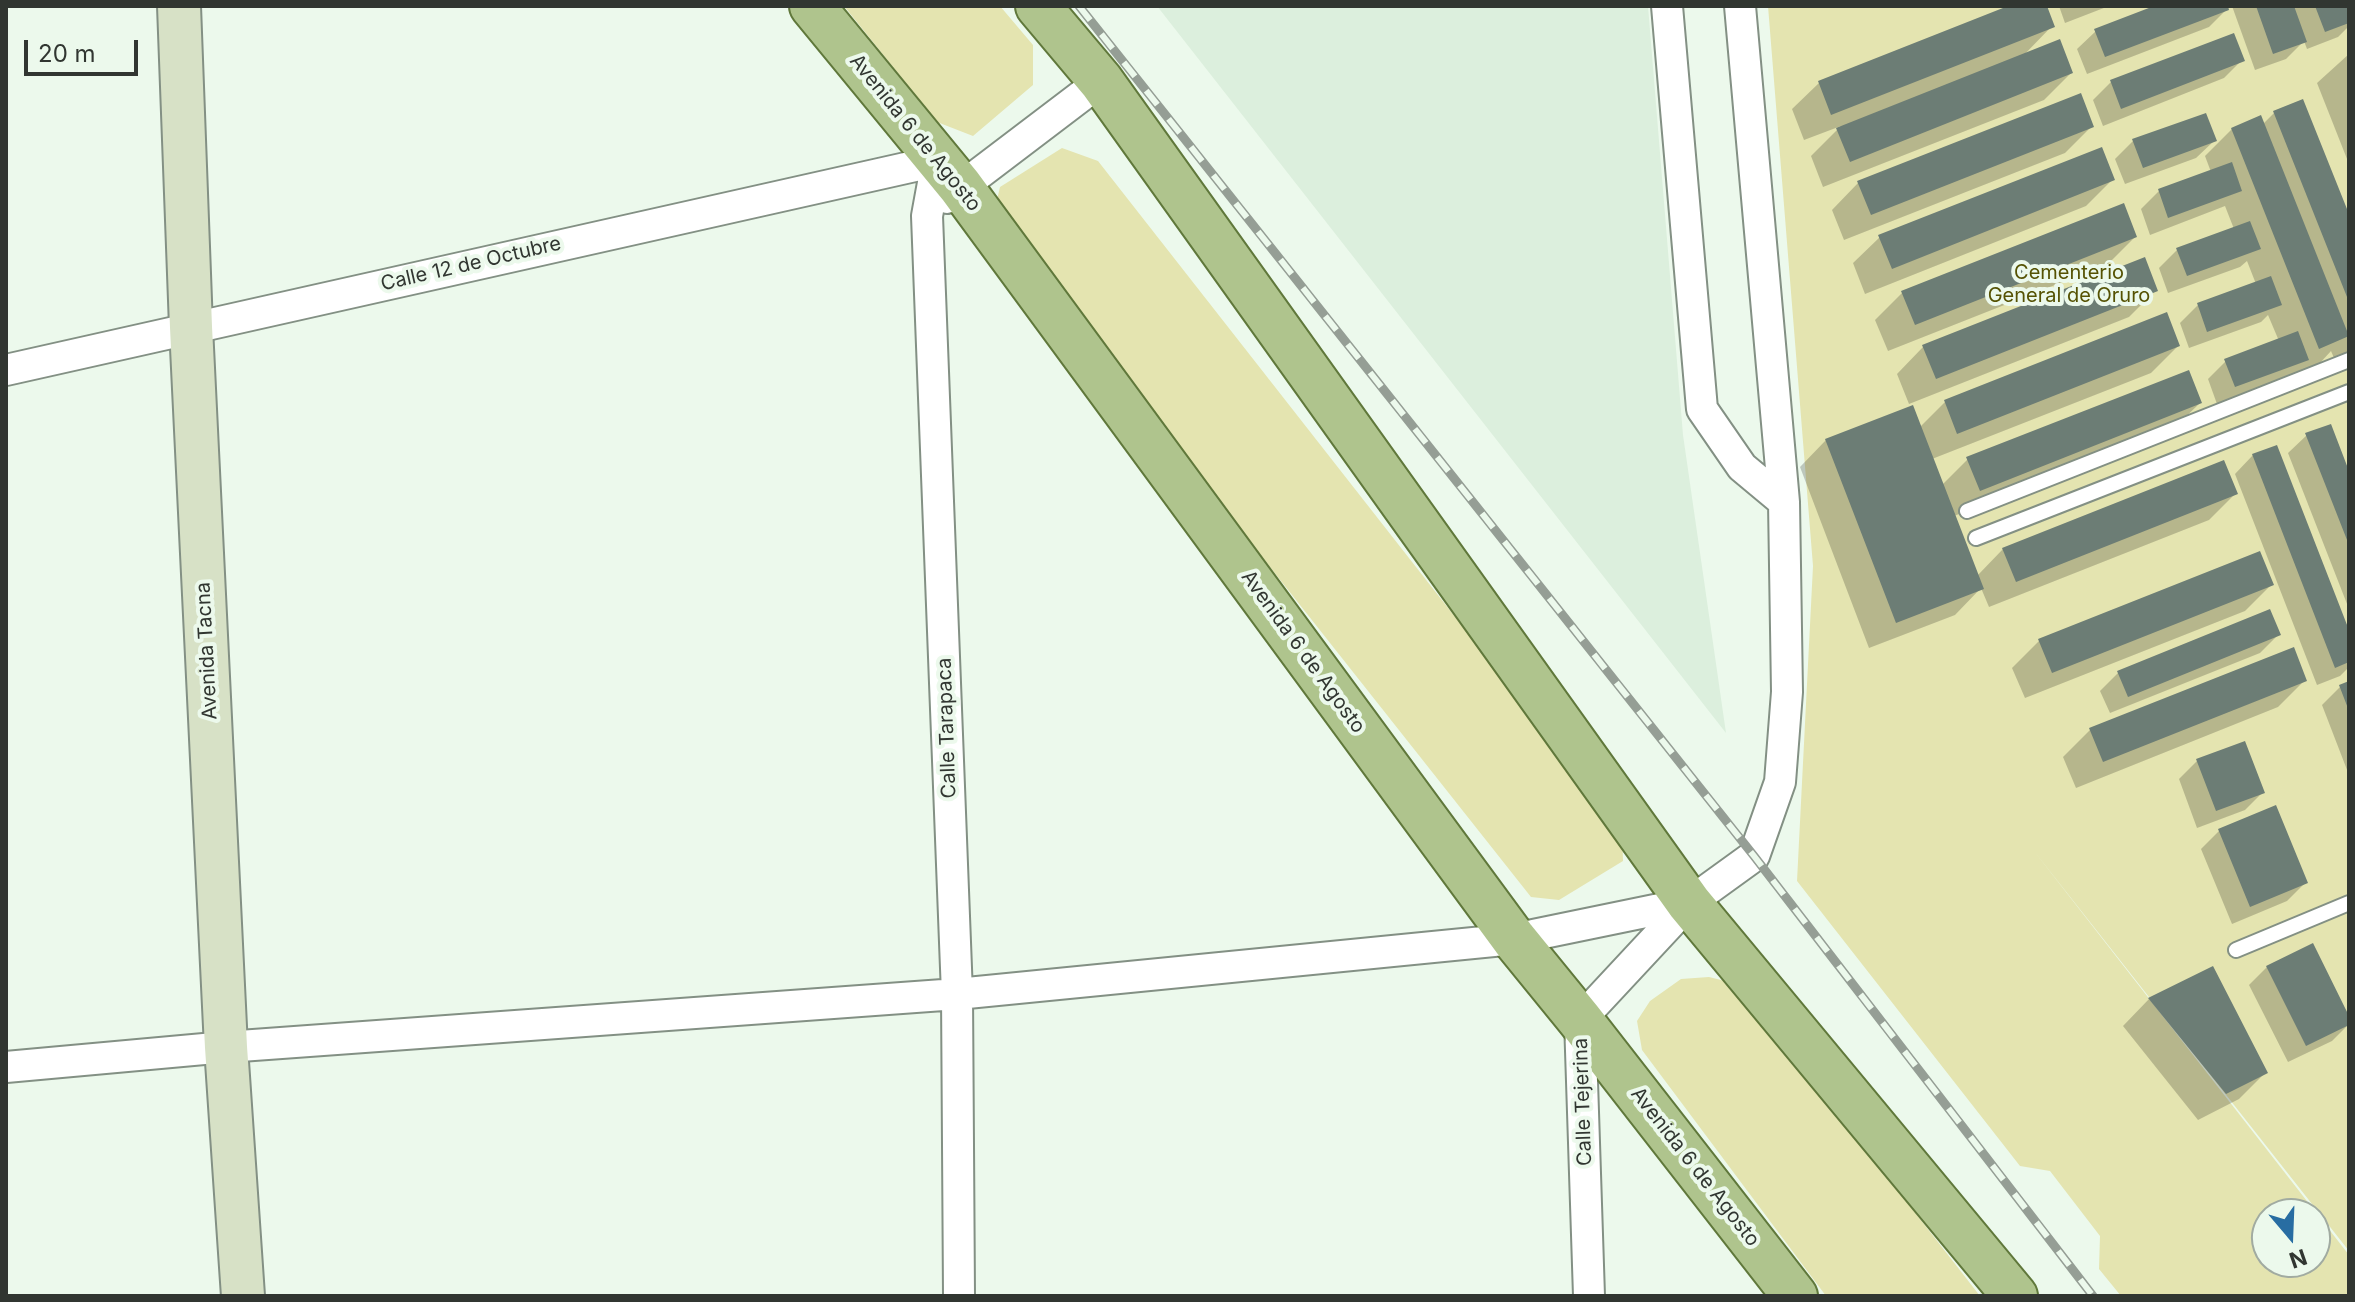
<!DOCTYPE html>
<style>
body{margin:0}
#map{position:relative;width:2355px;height:1302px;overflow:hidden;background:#ecf9ec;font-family:Inter,sans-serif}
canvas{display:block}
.frame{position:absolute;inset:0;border:8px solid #313631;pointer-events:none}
.north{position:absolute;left:2251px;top:1198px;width:80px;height:80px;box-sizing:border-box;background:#ecf9ec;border:2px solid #a1aba1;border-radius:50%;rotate:161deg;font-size:22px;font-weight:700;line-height:32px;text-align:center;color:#313631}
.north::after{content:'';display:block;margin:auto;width:28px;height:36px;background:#286da2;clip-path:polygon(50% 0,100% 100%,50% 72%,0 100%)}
.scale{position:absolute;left:24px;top:40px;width:114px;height:36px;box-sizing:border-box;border:4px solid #313631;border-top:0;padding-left:10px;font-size:24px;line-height:28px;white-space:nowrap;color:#313631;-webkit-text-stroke:6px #ecf9ec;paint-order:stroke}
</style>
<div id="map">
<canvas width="2355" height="1302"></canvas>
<div class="frame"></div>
<div class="north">N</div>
<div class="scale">20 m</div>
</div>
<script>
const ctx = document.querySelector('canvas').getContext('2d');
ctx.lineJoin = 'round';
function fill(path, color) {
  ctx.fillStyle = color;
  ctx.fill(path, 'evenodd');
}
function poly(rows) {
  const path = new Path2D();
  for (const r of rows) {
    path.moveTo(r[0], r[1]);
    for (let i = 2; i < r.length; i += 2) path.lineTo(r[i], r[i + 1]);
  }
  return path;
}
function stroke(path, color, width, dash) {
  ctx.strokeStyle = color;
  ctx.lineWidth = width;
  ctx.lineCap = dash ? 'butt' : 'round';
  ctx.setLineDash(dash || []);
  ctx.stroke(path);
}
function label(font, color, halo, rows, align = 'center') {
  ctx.font = font + ' Inter,sans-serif';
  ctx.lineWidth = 8;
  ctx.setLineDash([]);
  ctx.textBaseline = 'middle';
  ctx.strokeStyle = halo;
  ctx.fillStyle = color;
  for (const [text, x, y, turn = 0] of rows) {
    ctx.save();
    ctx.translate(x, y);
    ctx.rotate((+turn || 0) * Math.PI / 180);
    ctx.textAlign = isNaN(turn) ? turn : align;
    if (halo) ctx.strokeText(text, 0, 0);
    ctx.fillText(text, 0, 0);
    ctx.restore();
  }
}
fill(poly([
 [1157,6,1648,6,1683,435,1726,733]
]), '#dcefdd');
fill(poly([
 [844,6,1000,6,1033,45,1033,85,973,136,937,122],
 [1768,6,2349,6,2349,1251,2034,851,2349,1255,2349,1296,2121,1296,2099,1269,2100,1236,2050,1171,2020,1166,1797,881,1813,566],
 [2267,1214,2315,1214,2315,1262,2267,1262],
 [1062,148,1098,161,1622,830,1623,861,1559,900,1531,897,993,217,1000,187],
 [1709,977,1737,984,1980,1296,1826,1296,1642,1050,1637,1021,1650,1001,1681,979]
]), '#e4e4b0');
fill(poly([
 [2013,6,2045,6,2052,26,2022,57,2071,73,2044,100,1823,187,1811,156,1841,126,1804,140,1792,109,1819,83],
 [2059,6,2109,6,2065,23],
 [2159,6,2225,6,2227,9,2209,27,2087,74,2077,49,2096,31],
 [2232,6,2349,6,2349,26,2338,37,2307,49,2304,41,2286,59,2255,70],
 [2349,54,2349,164,2317,83],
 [2242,60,2224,78,2103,126,2093,100,2111,82],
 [2274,113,2349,219,2349,352,2334,358,2331,351,2320,363,2289,378,2217,404,2208,379,2226,361,2279,341,2268,315,2261,322,2189,348,2180,323,2198,305,2256,284,2247,261,2240,267,2168,293,2159,268,2177,250,2234,229,2225,206,2150,235,2141,209,2159,191,2211,172,2205,156,2232,129,2262,125],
 [2092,126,2065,153,1844,240,1832,210,1858,183],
 [2215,140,2196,158,2125,184,2115,159,2133,141],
 [2113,179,2086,206,1865,294,1853,263,1880,237],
 [2135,237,2108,264,1888,351,1875,320,1902,293],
 [2156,290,2129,317,1909,404,1897,374,1923,347],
 [2178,346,2151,373,1932,459,1942,485,1968,459,2200,403,2173,429,1954,516,1977,576,2003,549,2236,493,2209,520,1989,607,1981,588,1955,615,1869,648,1800,467,1826,440,1920,427,1945,402],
 [2307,435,2349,476,2349,609,2288,453],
 [2253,455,2349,636,2349,667,2340,676,2317,685,2235,474],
 [2271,585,2245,611,2025,698,2012,668,2039,641],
 [2278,635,2260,653,2110,713,2100,691,2118,673],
 [2305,680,2278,707,2076,788,2063,757,2090,730],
 [2349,683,2349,775,2322,705,2340,687],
 [2197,761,2263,792,2245,810,2197,828,2179,779],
 [2219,831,2305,883,2287,901,2232,924,2201,849],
 [2267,967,2349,1020,2349,1024,2332,1041,2288,1062,2249,985],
 [2149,999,2266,1072,2239,1099,2198,1120,2123,1026]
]), '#0003');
fill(poly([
 [2008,6,2047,6,2055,27,1831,115,1818,81],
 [2154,6,2228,6,2229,10,2105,57,2094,29],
 [2256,6,2294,6,2307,42,2273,54],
 [2315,6,2349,6,2349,23,2325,32],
 [2234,33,2245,61,2121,109,2110,80],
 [2060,39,2073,73,1850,162,1836,128],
 [2081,93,2094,127,1871,215,1857,181],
 [2303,99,2349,214,2349,302,2273,111],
 [2206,113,2217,141,2143,168,2132,139],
 [2261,115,2349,336,2319,349,2231,128],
 [2102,147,2115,180,1892,269,1878,235],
 [2232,162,2242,191,2168,218,2158,189],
 [2124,203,2137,237,1915,325,1901,291],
 [2250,221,2261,249,2187,276,2176,248],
 [2145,257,2158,291,1936,379,1922,345],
 [2271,276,2282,305,2207,332,2197,303],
 [2167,312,2180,346,1957,434,1944,400],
 [2298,331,2309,360,2235,387,2224,359],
 [2189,370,2202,403,1980,491,1966,457],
 [1913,405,1984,589,1896,623,1825,439],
 [2331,424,2349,471,2349,545,2305,433],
 [2277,445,2349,630,2349,662,2335,668,2252,454],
 [2224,460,2238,494,2016,582,2002,548],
 [2260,551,2274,585,2052,673,2038,639],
 [2270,609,2281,635,2128,697,2117,671],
 [2294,647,2307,681,2103,762,2089,728],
 [2349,681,2349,711,2339,685],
 [2245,741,2265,793,2216,811,2196,759],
 [2276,805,2308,883,2250,907,2218,829],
 [2313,943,2349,1016,2349,1025,2306,1046,2266,966],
 [2213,966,2268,1073,2226,1094,2148,998]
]), '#6c7d75');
const service = poly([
 [1967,511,2349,360],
 [1976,538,2349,392],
 [2236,950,2349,903]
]);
const minor = poly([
 [1667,6,1702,409,1742,467,1784,502],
 [947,198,1101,81],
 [6,370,937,161,927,216,957,994,959,1296],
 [6,1067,226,1047,957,994,1514,939,1689,903,1754,856,1780,782,1787,692,1784,502,1740,6],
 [1589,1296,1580,1020,1689,903]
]);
const secondary = poly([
 [179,6,191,327,226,1047,243,1296]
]);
const primary = poly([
 [812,6,960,186,1514,939,1580,1020,1795,1296],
 [1038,6,1101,81,1689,903,2015,1296]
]);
stroke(service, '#839084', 18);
stroke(minor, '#839084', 34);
stroke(secondary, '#839084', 46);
stroke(primary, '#60783b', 48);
stroke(service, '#fff', 14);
stroke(minor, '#fff', 30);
stroke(secondary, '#d7e1c6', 42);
stroke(primary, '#afc48d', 44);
const rail = poly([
 [1079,6,1754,856,2093,1296]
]);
stroke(rail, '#959e95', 9);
stroke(rail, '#ecf9ec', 6, [18]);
label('20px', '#313631', '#ecf9ec', [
 ["Avenida 6 de Agosto",915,133,51],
 ["Calle 12 de Octubre",471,264,-13],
 ["Avenida Tacna",207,651,-93],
 ["Avenida 6 de Agosto",1303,652,54],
 ["Calle Tarapaca",947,728,-92],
 ["Calle Tejerina",1583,1102,-92],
 ["Avenida 6 de Agosto",1695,1167,52]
]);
label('20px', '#555203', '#ecf9ec', [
 ["Cementerio",2069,273],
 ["General de Oruro",2069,296]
]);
</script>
